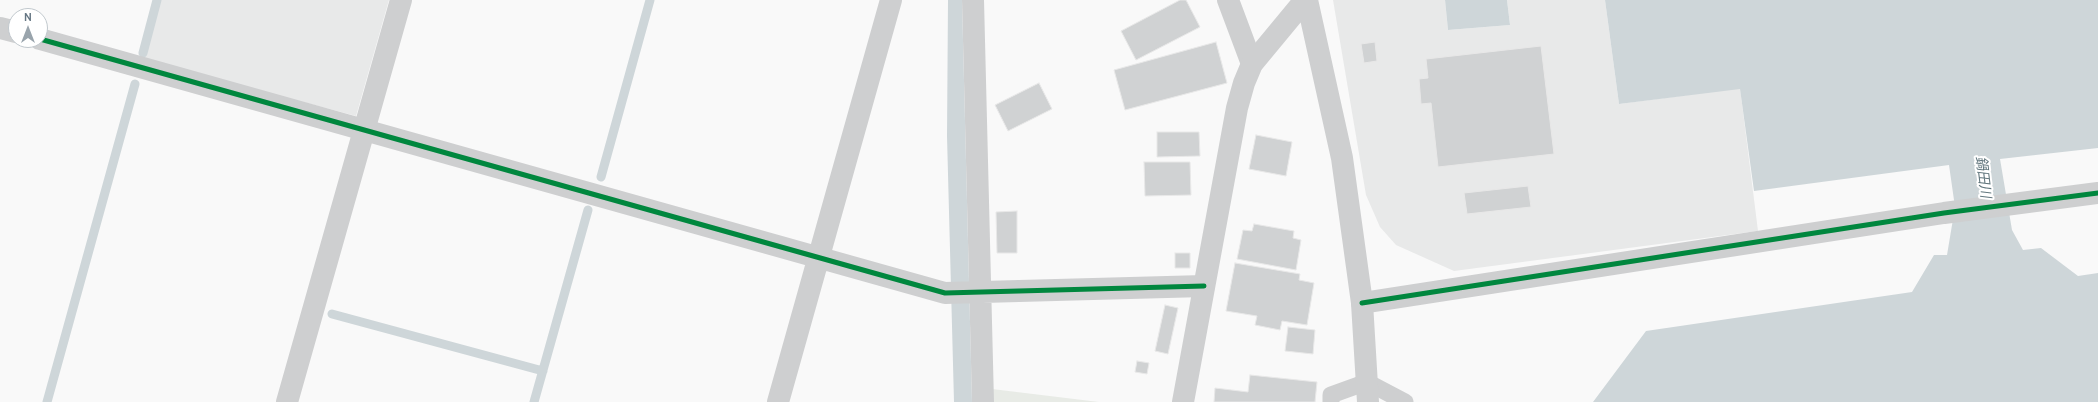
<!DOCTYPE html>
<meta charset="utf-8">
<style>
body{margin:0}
#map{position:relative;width:2098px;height:402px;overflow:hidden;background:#f9f9f9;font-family:Cabin,sans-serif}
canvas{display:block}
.north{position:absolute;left:8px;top:8px;width:40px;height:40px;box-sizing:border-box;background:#fff;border:1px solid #c1c8cd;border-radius:50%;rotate:0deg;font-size:11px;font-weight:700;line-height:16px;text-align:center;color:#657683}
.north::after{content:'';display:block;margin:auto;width:14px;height:18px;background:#99a4ac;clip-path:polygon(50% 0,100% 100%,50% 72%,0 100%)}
</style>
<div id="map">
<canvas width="2098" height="402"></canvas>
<div class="north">N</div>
</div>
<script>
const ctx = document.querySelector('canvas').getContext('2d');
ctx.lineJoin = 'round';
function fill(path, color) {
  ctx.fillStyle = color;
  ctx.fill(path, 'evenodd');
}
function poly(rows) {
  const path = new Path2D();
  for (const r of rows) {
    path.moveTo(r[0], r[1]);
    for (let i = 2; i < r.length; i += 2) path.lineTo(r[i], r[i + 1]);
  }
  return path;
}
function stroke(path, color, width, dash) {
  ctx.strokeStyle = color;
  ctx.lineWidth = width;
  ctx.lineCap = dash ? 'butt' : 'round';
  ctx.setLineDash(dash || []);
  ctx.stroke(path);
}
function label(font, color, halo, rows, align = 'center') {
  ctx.font = font + ' Cabin,"Noto Sans JP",sans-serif';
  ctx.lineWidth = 4;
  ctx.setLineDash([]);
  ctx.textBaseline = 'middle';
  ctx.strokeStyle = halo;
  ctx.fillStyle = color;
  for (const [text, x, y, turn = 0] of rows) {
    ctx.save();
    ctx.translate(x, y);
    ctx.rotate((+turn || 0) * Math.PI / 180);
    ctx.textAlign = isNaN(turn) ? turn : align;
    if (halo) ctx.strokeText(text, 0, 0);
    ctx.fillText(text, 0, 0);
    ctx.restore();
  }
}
fill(poly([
 [157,0,389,0,356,116,141,59],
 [1333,0,1445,0,1448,30,1510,25,1507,0,1605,0,1619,104,1740,88,1758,231,1454,271,1396,245,1380,227,1366,195]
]), '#e8e9e9');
fill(poly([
 [992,389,1099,402,992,402]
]), '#e8ebe6');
fill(poly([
 [948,0,962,0,972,402,954,402,947,136],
 [1445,0,1507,0,1510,25,1448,30],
 [1605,0,2098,0,2098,148,2000,159,2012,230,2023,250,2041,248,2078,276,2098,273,2098,402,1593,402,1646,331,1912,292,1934,255,1947,255,1955,207,1949,165,1754,191,1740,89,1619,104]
]), '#ced6d9');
stroke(poly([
 [143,53,157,0],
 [601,177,650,0],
 [332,314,543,371],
 [47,402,135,84],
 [534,402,588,210]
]), '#ced6d9', 9);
const building = poly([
 [1180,0,1186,0,1200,27,1136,60,1121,31,1180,0],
 [1216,42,1227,83,1125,110,1114,70,1216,42],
 [1375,42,1377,61,1364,63,1361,44,1375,42],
 [1541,46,1554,154,1438,167,1431,103,1421,104,1419,79,1428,78,1426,59,1541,46],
 [1039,83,1052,109,1008,131,995,105,1039,83],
 [1157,132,1199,132,1200,156,1157,157,1157,132],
 [1256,135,1292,142,1286,176,1249,169,1256,135],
 [1144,162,1190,162,1191,195,1145,196,1144,162],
 [1528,186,1531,207,1467,214,1464,193,1528,186],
 [1017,211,1017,253,997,253,996,212,1017,211],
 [1254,224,1294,231,1293,238,1301,240,1296,270,1237,259,1243,230,1252,231,1254,224],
 [1175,253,1190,253,1190,268,1175,268,1175,253],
 [1235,263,1300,274,1299,280,1314,283,1307,325,1282,321,1280,330,1255,325,1257,316,1226,311,1235,263],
 [1165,305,1178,308,1168,354,1155,351,1165,305],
 [1288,327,1315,330,1313,354,1285,351,1288,327],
 [1137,361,1149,363,1147,374,1135,372,1137,361],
 [1250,375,1317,382,1315,402,1214,402,1215,388,1248,392,1250,375]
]);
fill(building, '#d0d2d3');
stroke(building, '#e8e8e8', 1);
stroke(poly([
 [1331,402,1331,395,1367,382,1405,402]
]), '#cecfd0', 17);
stroke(poly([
 [973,0,983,402],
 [1228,0,1252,64],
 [0,28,16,32],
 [40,39,945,293,1204,286],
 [1362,303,1944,213,2098,193],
 [778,402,891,0]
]), '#cecfd0', 22);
stroke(poly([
 [1307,0,1342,158,1362,303,1368,402],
 [287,402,401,0],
 [1183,402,1237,108,1244,83,1252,64,1305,0]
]), '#cecfd0', 22);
stroke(poly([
 [40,39,945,293,1204,286],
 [1362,303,1944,213,2098,193]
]), '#00873e', 5);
label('italic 14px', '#60757c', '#fff', [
 ["鍋田川",1983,177,83]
]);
</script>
